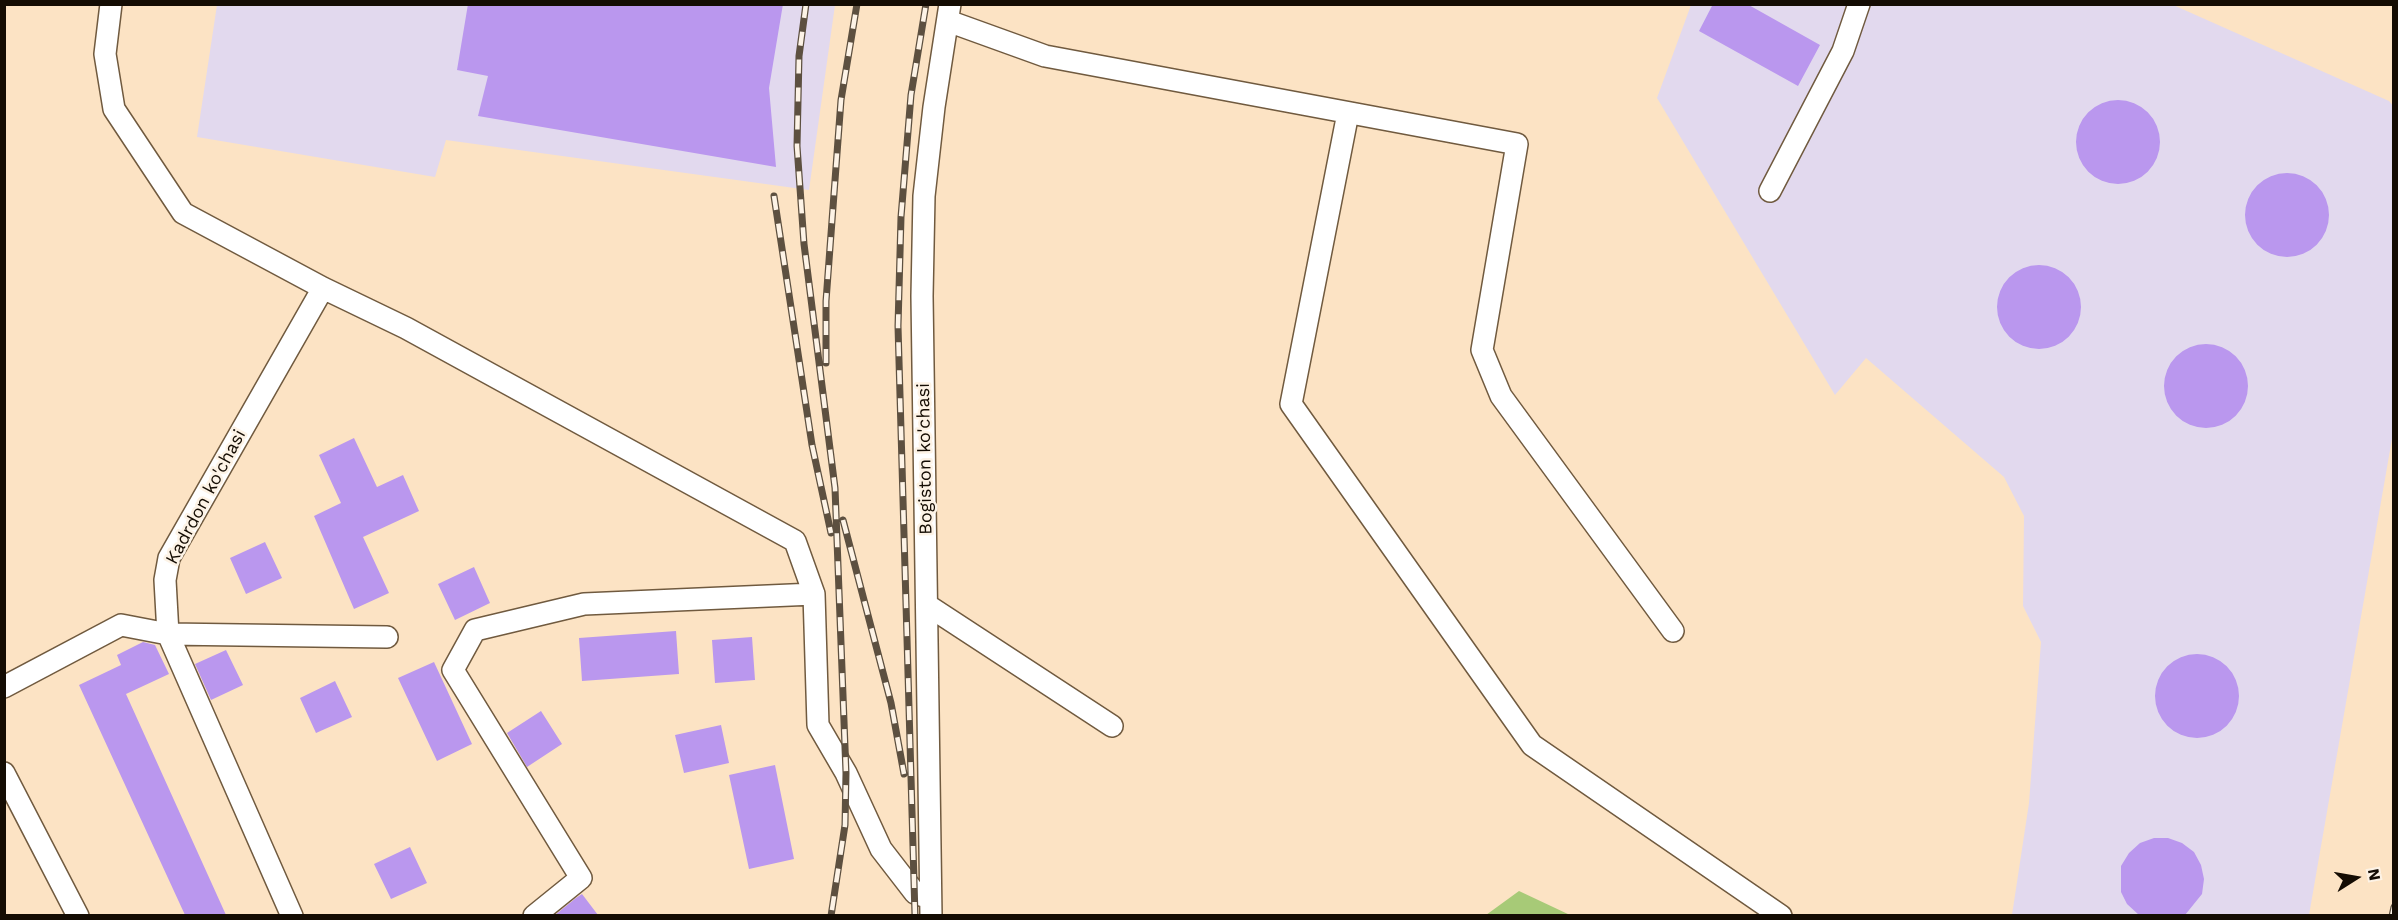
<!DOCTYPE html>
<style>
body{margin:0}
#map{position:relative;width:2398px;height:920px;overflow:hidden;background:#fce3c4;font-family:"Work Sans",sans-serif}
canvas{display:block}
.frame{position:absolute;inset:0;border:6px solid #140c03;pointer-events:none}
.north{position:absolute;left:2326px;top:848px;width:60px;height:60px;-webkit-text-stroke:4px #fdf3e6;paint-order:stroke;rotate:79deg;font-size:16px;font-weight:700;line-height:24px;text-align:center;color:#140c03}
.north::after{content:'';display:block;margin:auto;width:21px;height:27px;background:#140c03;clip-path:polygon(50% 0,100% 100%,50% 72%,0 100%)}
</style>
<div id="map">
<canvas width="2398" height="920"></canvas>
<div class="frame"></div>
<div class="north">N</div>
</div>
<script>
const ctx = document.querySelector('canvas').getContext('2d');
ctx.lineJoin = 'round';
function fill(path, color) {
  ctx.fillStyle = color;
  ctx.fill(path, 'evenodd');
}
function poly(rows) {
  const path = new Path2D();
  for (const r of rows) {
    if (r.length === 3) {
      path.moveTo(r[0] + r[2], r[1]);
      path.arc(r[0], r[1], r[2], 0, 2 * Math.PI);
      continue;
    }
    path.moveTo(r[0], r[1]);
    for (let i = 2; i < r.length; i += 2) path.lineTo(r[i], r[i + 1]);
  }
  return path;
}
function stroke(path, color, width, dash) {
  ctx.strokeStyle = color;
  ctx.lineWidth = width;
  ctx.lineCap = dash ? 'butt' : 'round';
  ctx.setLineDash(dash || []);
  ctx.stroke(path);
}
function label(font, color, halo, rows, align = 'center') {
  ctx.font = font + ' "Work Sans",sans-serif';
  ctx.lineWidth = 5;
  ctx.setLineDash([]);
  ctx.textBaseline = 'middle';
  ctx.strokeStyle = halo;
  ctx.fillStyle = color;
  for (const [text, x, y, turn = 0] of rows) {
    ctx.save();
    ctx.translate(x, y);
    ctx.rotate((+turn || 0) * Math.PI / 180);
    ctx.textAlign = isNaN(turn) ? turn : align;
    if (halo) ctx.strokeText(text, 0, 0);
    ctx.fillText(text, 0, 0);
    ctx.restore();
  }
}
fill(poly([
 [2171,4,2389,101,2394,107,2393,433,2309,915,2012,915,2029,803,2041,642,2023,606,2024,516,2004,477,1866,358,1835,395,1657,98,1691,5],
 [217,5,835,5,809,190,446,140,435,177,197,137]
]), '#e2d9ee');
fill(poly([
 [1519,891,1570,915,1486,915]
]), '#a7ca77');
fill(poly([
 [468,4,783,4,769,88,776,167,478,116,488,76,457,70],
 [1713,4,1747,4,1820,45,1798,86,1699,31],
 [2118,142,42],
 [2287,215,42],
 [2039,307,42],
 [2206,386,42],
 [354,438,377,487,403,475,419,511,363,537,389,593,354,609,314,516,341,503,319,455],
 [265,542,282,578,246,594,230,558],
 [474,567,490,603,455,620,438,584],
 [676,631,679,674,582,681,579,638],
 [752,637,755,680,715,683,712,640],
 [143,642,155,645,169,674,126,694,226,915,185,915,79,685,121,665,117,655],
 [226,650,243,685,211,700,195,664],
 [2197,696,42],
 [434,662,472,744,437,761,398,678],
 [335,681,352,717,316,733,300,698],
 [541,711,562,744,527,767,507,733],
 [721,725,729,763,684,773,675,735],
 [775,765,794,859,749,869,729,775],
 [2154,838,2168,838,2182,843,2194,852,2201,865,2204,879,2202,894,2185,915,2139,915,2127,904,2121,892,2121,866,2129,853,2140,843],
 [410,847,427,883,391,899,374,864],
 [582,894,598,915,555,915,576,898]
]), '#ba97ee');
const minor = poly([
 [111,4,105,54,114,109,183,213,323,288,406,328,795,541,814,594,818,725,846,773,881,849,915,893,930,898],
 [948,21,1045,56,1517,144,1482,350,1501,396,1673,631],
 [1348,113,1291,404,1532,745,1781,916],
 [1770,191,1843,51,1859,4],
 [927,605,1112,726],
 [4,687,121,625,168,634,387,637],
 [4,773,78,916],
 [292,916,168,634,165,580,169,558,323,288],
 [534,916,581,878,453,670,475,630,584,604,814,594],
 [931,916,922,296,924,196,934,107,950,4]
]);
stroke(minor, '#705a3f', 24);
stroke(minor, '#fff', 21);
const rail = poly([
 [806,4,799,56,797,146,804,244,835,488,846,773,845,825,831,916],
 [774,196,812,445,831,533],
 [826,363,826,301,841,100,857,4],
 [843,520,891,703,904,774],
 [915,916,898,326,901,217,911,95,926,4],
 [2392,916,2394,907]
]);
stroke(rail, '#5d5040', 7);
stroke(rail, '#fdf3e6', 4.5, [14]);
label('18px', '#140c03', '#fdf3e6', [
 ["Bogiston ko'chasi",925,459,-91],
 ["Kadrdon ko'chasi",206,497,-62]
]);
</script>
